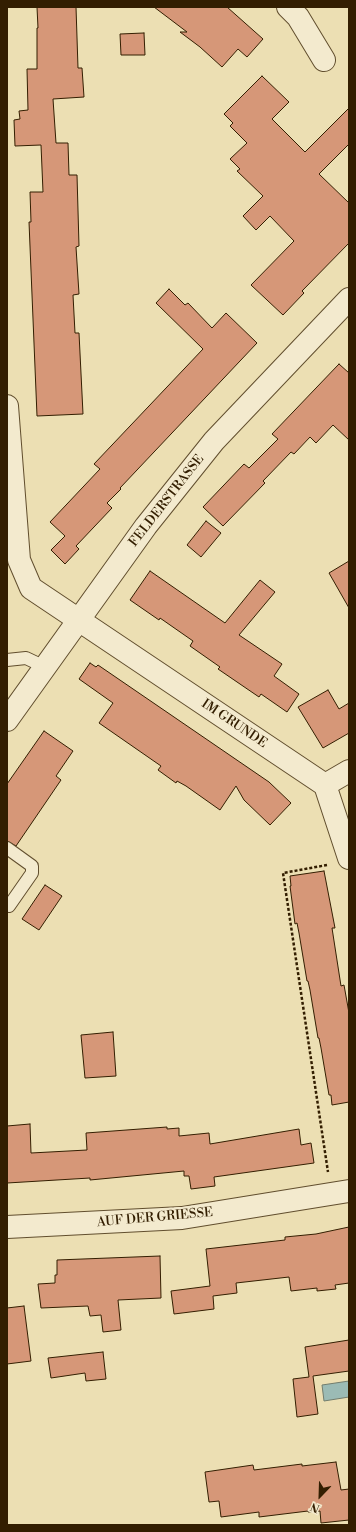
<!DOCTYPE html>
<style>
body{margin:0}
#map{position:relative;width:356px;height:1532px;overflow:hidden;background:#ecdfb3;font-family:"Libre Bodoni",serif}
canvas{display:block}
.frame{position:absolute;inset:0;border:8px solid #331e01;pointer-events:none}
.north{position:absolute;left:300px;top:1476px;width:40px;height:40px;-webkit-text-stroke:3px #f3eace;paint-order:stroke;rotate:203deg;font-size:11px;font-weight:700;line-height:16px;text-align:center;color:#331e01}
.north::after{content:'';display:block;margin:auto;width:14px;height:18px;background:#331e01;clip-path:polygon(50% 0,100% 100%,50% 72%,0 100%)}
</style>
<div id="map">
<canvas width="356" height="1532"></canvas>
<div class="frame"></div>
<div class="north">N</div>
</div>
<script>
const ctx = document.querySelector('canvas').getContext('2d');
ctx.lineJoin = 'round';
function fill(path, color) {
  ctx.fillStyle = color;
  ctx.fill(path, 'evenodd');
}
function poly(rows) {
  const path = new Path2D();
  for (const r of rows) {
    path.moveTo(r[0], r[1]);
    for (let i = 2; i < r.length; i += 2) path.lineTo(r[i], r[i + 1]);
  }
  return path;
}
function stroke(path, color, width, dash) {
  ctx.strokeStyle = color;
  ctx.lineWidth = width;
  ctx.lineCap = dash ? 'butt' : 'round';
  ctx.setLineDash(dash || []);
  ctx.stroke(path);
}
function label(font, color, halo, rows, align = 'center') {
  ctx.font = font + ' "Libre Bodoni",serif';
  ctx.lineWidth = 4;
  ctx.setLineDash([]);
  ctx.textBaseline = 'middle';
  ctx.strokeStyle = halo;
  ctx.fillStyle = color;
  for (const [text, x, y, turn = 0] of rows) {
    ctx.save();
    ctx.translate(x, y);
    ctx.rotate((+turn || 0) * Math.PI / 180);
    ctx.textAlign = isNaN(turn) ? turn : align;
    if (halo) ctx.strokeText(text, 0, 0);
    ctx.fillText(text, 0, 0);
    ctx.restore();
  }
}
const water = poly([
 [349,1381,349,1397,324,1401,322,1385,349,1381]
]);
fill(water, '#9bbbb5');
stroke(water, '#717c6d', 1);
const building = poly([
 [37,7,76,7,78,68,82,68,84,97,53,99,56,143,68,143,69,175,77,175,79,246,76,247,79,294,73,295,75,333,79,333,83,414,37,416,29,222,31,222,30,192,43,192,41,145,15,146,14,120,20,119,19,111,28,110,27,69,37,69,37,28,38,28,37,7],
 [154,7,227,7,263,39,247,57,238,49,222,67,200,47,180,32,187,32,154,7],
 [144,33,145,55,121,55,120,34,144,33],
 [262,76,289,102,272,119,305,152,349,108,349,144,319,174,349,203,349,243,302,291,304,293,283,315,251,285,294,241,270,216,256,230,243,216,263,196,237,171,240,169,230,159,247,143,230,126,233,123,224,114,262,76],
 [169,289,185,305,188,303,212,328,226,313,257,343,120,488,121,489,107,503,112,508,76,546,79,549,65,564,51,550,65,536,50,522,100,469,94,464,203,349,156,303,169,289],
 [339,364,349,373,349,440,333,425,316,443,310,437,294,454,291,452,263,481,265,483,223,526,203,507,244,464,249,468,278,439,272,434,339,364],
 [206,521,221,533,201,557,187,545,206,521],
 [349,561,349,608,329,573,349,561],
 [150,571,225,623,260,580,275,592,239,635,282,664,274,676,299,694,287,712,261,694,259,697,218,669,220,667,190,646,193,641,160,618,159,620,130,600,150,571],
 [90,663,96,667,98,665,269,782,291,803,270,825,244,800,236,786,220,810,186,786,177,781,176,783,158,770,161,766,99,723,113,703,79,679,90,663],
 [328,690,339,709,349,703,349,733,323,748,298,707,328,690],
 [44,731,73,751,56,776,61,780,16,846,7,841,7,784,44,731],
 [324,871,335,928,332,928,341,986,344,985,349,1013,349,1102,332,1105,331,1095,329,1095,321,1048,319,1038,318,1038,310,990,308,981,307,981,299,933,297,923,295,924,290,886,291,886,290,876,324,871],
 [45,885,62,896,39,930,22,919,45,885],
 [113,1032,116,1076,85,1078,81,1035,113,1032],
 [30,1124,31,1153,87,1150,86,1133,167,1127,167,1129,179,1128,179,1136,209,1133,210,1144,299,1129,301,1145,311,1143,314,1163,214,1177,215,1186,191,1189,189,1176,184,1176,184,1171,90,1180,90,1178,7,1183,7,1126,30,1124],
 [349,1227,349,1283,335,1285,336,1289,317,1291,317,1288,291,1291,289,1277,236,1283,237,1293,213,1296,214,1309,174,1314,171,1291,210,1286,206,1249,285,1240,285,1237,316,1234,349,1227],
 [160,1256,161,1298,118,1300,121,1330,103,1332,101,1315,90,1316,88,1306,41,1308,38,1284,55,1283,55,1275,57,1275,57,1260,160,1256],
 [24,1306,31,1361,7,1364,7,1308,24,1306],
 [349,1340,349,1371,313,1376,318,1414,297,1417,293,1379,309,1377,305,1347,349,1340],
 [103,1352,106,1379,86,1381,85,1373,51,1378,48,1358,103,1352],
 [336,1462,341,1490,349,1489,349,1520,321,1523,320,1511,308,1512,308,1511,259,1517,259,1512,221,1517,219,1501,209,1502,205,1472,253,1465,254,1470,302,1464,302,1466,336,1462]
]);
fill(building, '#d69778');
stroke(building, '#331e01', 1);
const lane = poly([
 [7,660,26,658,45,667],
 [7,848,32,866,32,873,9,906]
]);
const street = poly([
 [288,7,298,17,324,60],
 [7,406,19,560,31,588,325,785,349,858],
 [7,720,146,526,214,441,349,299],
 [325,785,349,771],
 [7,1227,182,1218,349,1191]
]);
stroke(lane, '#614e2e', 14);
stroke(street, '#614e2e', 24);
stroke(poly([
 [327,865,283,873,328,1172]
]), '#331e01', 2.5, [3, 2]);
stroke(lane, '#f3eace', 12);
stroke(street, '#f3eace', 22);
label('13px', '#331e01', '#f3eace', [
 ["FELDERSTRASSE",167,501,-52],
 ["IM GRUNDE",234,724,34],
 ["AUF DER GRIESSE",155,1218,-5]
]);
</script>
